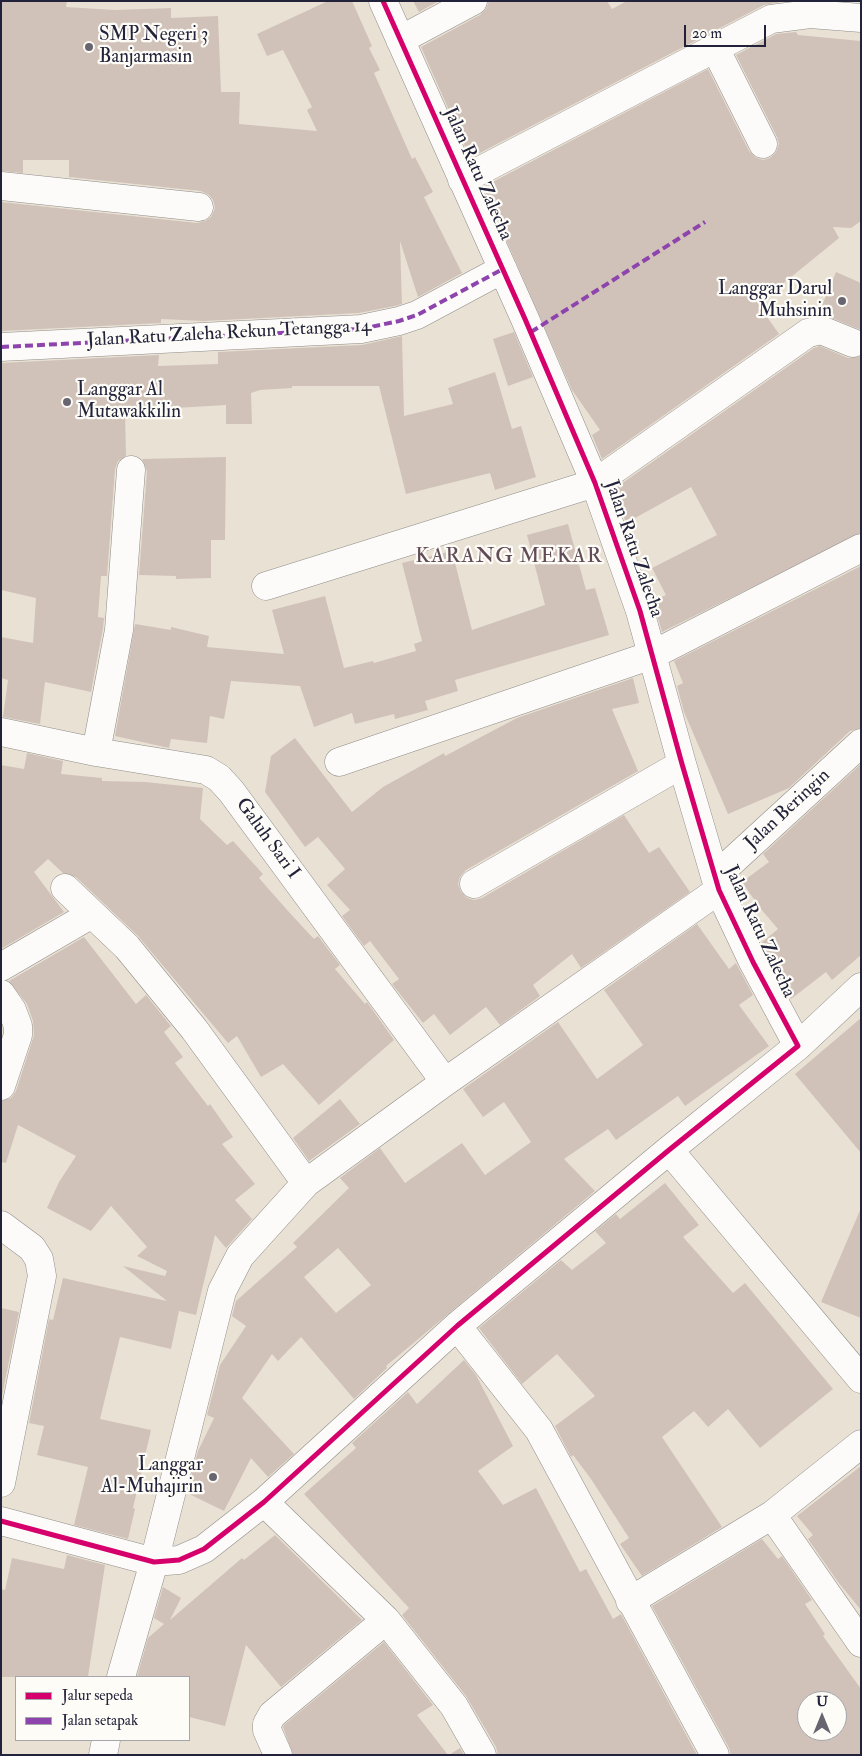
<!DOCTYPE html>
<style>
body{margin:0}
#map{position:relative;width:862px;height:1756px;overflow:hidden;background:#e9e2d4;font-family:"IM FELL Double Pica",serif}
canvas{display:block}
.frame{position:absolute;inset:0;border:2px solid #22223b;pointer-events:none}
.legend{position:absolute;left:15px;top:1676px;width:175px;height:65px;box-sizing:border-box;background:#fdfcf7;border:1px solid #a5a5ac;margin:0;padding:6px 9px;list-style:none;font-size:15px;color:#22223b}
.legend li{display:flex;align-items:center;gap:10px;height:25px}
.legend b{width:25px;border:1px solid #a5a5ac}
.north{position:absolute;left:797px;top:1691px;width:50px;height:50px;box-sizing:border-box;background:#fdfcf7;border:1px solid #a5a5ac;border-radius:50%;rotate:0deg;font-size:14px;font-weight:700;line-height:20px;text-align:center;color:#22223b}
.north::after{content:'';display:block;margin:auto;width:18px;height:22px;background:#686571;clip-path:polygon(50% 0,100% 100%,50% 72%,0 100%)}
.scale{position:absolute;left:684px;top:25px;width:82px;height:22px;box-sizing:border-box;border:2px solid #22223b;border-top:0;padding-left:6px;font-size:15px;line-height:18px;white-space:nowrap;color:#22223b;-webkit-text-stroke:4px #fdfcf7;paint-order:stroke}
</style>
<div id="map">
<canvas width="862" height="1756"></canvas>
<div class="frame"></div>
<ul class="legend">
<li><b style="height:6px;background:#d6006c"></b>Jalur sepeda</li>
<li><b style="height:6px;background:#8e44ad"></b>Jalan setapak</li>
</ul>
<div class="north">U</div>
<div class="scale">20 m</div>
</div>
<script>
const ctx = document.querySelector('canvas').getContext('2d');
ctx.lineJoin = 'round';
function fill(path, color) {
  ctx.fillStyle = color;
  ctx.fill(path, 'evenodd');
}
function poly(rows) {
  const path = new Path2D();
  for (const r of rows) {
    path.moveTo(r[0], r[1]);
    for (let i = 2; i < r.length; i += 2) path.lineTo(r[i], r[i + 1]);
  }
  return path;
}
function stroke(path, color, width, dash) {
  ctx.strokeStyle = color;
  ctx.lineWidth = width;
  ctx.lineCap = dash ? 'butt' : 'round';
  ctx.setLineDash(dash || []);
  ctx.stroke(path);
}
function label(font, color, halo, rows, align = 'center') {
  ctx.font = font + ' "IM FELL Double Pica",serif';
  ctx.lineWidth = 4.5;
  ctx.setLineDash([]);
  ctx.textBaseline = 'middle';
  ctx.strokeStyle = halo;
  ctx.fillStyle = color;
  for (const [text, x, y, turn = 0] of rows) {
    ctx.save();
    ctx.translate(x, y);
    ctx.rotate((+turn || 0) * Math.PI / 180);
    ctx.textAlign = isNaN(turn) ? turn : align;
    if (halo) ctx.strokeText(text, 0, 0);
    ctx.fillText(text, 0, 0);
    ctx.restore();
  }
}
fill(poly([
 [1,1,67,1,66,7,115,10,171,8,171,18,218,16,221,92,240,92,239,124,317,131,307,110,312,107,283,50,267,56,257,34,328,1,352,1,372,46,369,48,380,70,374,73,412,159,415,157,433,192,424,197,462,273,418,297,400,241,402,304,395,306,359,313,204,321,161,319,161,323,1,331,1,202,197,223,205,221,211,217,215,208,213,200,209,195,201,191,69,177,69,160,23,160,23,173,1,171],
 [413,1,439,1,419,12],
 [489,1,607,1,612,9,627,1,781,2,764,5,470,158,421,47,480,15,486,9],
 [796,32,798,35,861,41,861,221,851,228,833,227,839,238,758,304,779,334,602,459,592,435,600,430,572,390,483,187,708,69,749,151,755,157,763,160,770,158,776,152,779,144,777,137,736,55,776,34],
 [836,272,861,283,861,330,827,316,818,315],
 [514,332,533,377,508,386,493,339],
 [402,336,404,416,453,404,448,388,495,372,512,429,521,426,536,477,495,490,490,473,406,494,379,386,292,386,292,388,260,390,251,393,252,424,226,424,226,405,125,411,126,456,118,461,115,469,107,576,101,576,98,617,104,618,103,628,91,692,45,682,40,724,3,717,8,680,1,678,1,637,33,643,36,598,1,590,1,363,159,355,158,366,218,364,218,352,362,345],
 [820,346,848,358,861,356,861,533,662,632,653,601,666,595,652,568,717,535,691,487,626,523,614,489,814,348],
 [226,457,225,540,211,540,211,578,176,579,176,576,139,575,147,471,142,459],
 [568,524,586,590,595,588,609,635,455,680,458,691,425,701,428,710,395,719,394,714,355,724,352,713,314,727,300,686,231,681,224,719,210,716,207,743,171,739,169,748,115,736,135,624,171,630,171,627,209,636,207,647,284,654,272,610,325,596,344,668,373,661,374,663,416,651,414,644,422,641,402,563,452,551,472,630,545,605,527,535],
 [861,566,861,728,850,731,789,788,728,814,684,712,677,686,683,683,674,661],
 [633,678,639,703,612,709,638,771,466,870,460,877,458,884,461,892,467,898,474,900,482,898,624,815,649,853,659,847,690,892,581,968,572,954,533,985,540,996,500,1025,486,1007,450,1035,434,1014,423,1023,392,984,399,979,370,941,364,946,342,916,350,910,327,885,345,869,318,837,305,847,265,792,271,756,295,738,352,812,383,787,444,753,445,756,517,718],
 [27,753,63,761,61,774,102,778,102,781,145,782,203,788,200,819,227,845,233,841,263,874,259,878,288,911,314,939,318,936,340,965,335,969,365,1004,367,1002,394,1040,319,1105,283,1064,261,1077,237,1036,228,1043,138,936,76,877,63,873,48,859,34,872,64,912,1,949,1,765,24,769],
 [861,764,861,955,832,980,826,972,791,999,761,943,778,929,760,908,742,882,769,862,763,854],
 [697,924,729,969,736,963,753,995,739,1005,769,1046,685,1106,678,1096,616,1140,608,1129,564,1159,595,1191,386,1366,387,1368,354,1399,301,1337,278,1361,272,1354,242,1398,294,1454,268,1477,251,1458,224,1511,187,1493,198,1451,214,1418,207,1415,220,1365,246,1326,232,1316,236,1301,297,1247,293,1243,349,1188,340,1178,380,1148,405,1183,462,1143,485,1175,531,1142,504,1102,483,1117,463,1089,558,1022,597,1079,643,1045,604,990],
 [338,1248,371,1285,336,1313,304,1277],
 [84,937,136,1004,146,995,171,1026,164,1032,183,1057,175,1063,208,1106,210,1104,233,1137,222,1144,255,1184,235,1200,252,1219,226,1248,215,1235,196,1315,179,1311,171,1349,120,1337,100,1419,151,1430,133,1508,135,1509,128,1539,74,1525,88,1467,37,1455,44,1426,29,1423,49,1319,53,1320,63,1278,167,1301,123,1266,165,1276,167,1271,137,1256,147,1247,111,1206,91,1231,47,1208,59,1182,76,1156,18,1125,6,1163,1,1162,1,1101,11,1098,16,1091,34,1035,33,1021,27,1004,9,981],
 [861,1018,861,1153,795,1074],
 [340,1099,360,1124,309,1161,293,1138],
 [665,1183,699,1225,683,1237,733,1293,745,1283,833,1389,760,1448,728,1409,708,1427,694,1411,662,1437,722,1527,642,1576,620,1544,629,1538,591,1479,573,1455,571,1457,555,1426,595,1396,557,1354,522,1384,479,1328,561,1260,572,1270,606,1243,595,1231,616,1214,620,1219],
 [861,1208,861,1318,821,1302],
 [1,1308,19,1312,1,1401],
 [464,1360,476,1375,513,1446,478,1471,503,1505,536,1488,580,1572,586,1569,613,1619,621,1614,697,1755,498,1755,496,1747,466,1696,402,1615,409,1608,304,1494,356,1448,352,1443,408,1392,417,1404],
 [861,1466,861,1610,838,1582,808,1539,813,1535,797,1516],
 [275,1535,362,1620,281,1687,246,1645,225,1726,189,1717,189,1677,137,1677,148,1638,164,1624,154,1618,163,1587,181,1598,170,1620,242,1558,244,1560],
 [762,1539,778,1559,782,1556,812,1600,805,1604,825,1634,823,1636,861,1689,861,1755,731,1755,729,1748,652,1606],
 [807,1701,837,1701,837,1731,807,1731],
 [67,1555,105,1565,88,1677,1,1677,1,1589,5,1590,12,1558,64,1569],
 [384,1642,433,1705,417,1715,448,1755,293,1755,283,1727,284,1725],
 [460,1748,464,1755,449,1755]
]), '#d1c2b9');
const minor = poly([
 [400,40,473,1],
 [715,48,763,144],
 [462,180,771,19,810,14,861,18],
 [1,186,199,207],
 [1,347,361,329,399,321,417,315,503,269],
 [266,586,595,483,808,333,821,330,853,343],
 [1,732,96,752,206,770,219,778,231,791,445,1082],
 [96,752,119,630,131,470],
 [339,762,652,655,861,548],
 [715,877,861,743],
 [474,884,682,764],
 [65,888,127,947,194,1029,306,1183],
 [1,967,92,914],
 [1,994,12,1010,18,1026,18,1035,1,1086],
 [798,1046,861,987],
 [669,1150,861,1379],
 [1,1225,32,1248,39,1259,42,1276,1,1483],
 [457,1326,539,1430,715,1755],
 [861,1444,772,1515,861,1643],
 [264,1502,386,1620,454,1706,482,1755],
 [1,1521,154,1562,179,1560,204,1549,264,1502,457,1326,669,1150,798,1046,753,962,719,890,682,764,640,611,595,483,525,319,383,1],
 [630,1601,772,1515],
 [121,1677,154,1562,222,1291,240,1256,306,1183,445,1082,719,890],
 [103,1755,106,1740],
 [278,1755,267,1730,267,1724,272,1715,386,1620]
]);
stroke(minor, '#8f8c89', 29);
stroke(minor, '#fcfbf9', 28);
stroke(poly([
 [531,332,705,222],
 [1,347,361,329,399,321,417,315,503,269]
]), '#8e44ad', 4, [8, 4]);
stroke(poly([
 [1,1521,154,1562,179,1560,204,1549,264,1502,457,1326,669,1150,798,1046,753,962,719,890,682,764,640,611,595,483,525,319,383,1]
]), '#d6006c', 5);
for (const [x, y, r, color] of [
 [89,47,5,"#686571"],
 [842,301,5,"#686571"],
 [67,402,5,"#686571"],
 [213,1477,5,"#686571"]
]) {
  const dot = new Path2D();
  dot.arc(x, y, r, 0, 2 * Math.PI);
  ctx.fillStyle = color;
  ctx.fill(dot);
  stroke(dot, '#fdfcf7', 2);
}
label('19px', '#22223b', '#fdfcf7', [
 ["SMP Negeri 3",99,36],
 ["Banjarmasin",99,58],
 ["Langgar Darul",832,290,"right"],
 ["Muhsinin",832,312,"right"],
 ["Langgar Al",77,391],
 ["Mutawakkilin",77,413],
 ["Langgar",203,1466,"right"],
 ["Al-Muhajirin",203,1488,"right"]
], 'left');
label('19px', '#22223b', '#fdfcf7', [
 ["Jalan Ratu Zalecha",477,174,66],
 ["Jalan Ratu Zaleha Rekun Tetangga 14",229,334,-3],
 ["Jalan Ratu Zalecha",633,549,71],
 ["Jalan Beringin",788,810,-43],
 ["Galuh Sari I",267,839,54],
 ["Jalan Ratu Zalecha",759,932,65]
]);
ctx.letterSpacing = '1px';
label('21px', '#614b57', '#fdfcf7', [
 ["KARANG MEKAR",509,557]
]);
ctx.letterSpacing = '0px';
</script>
